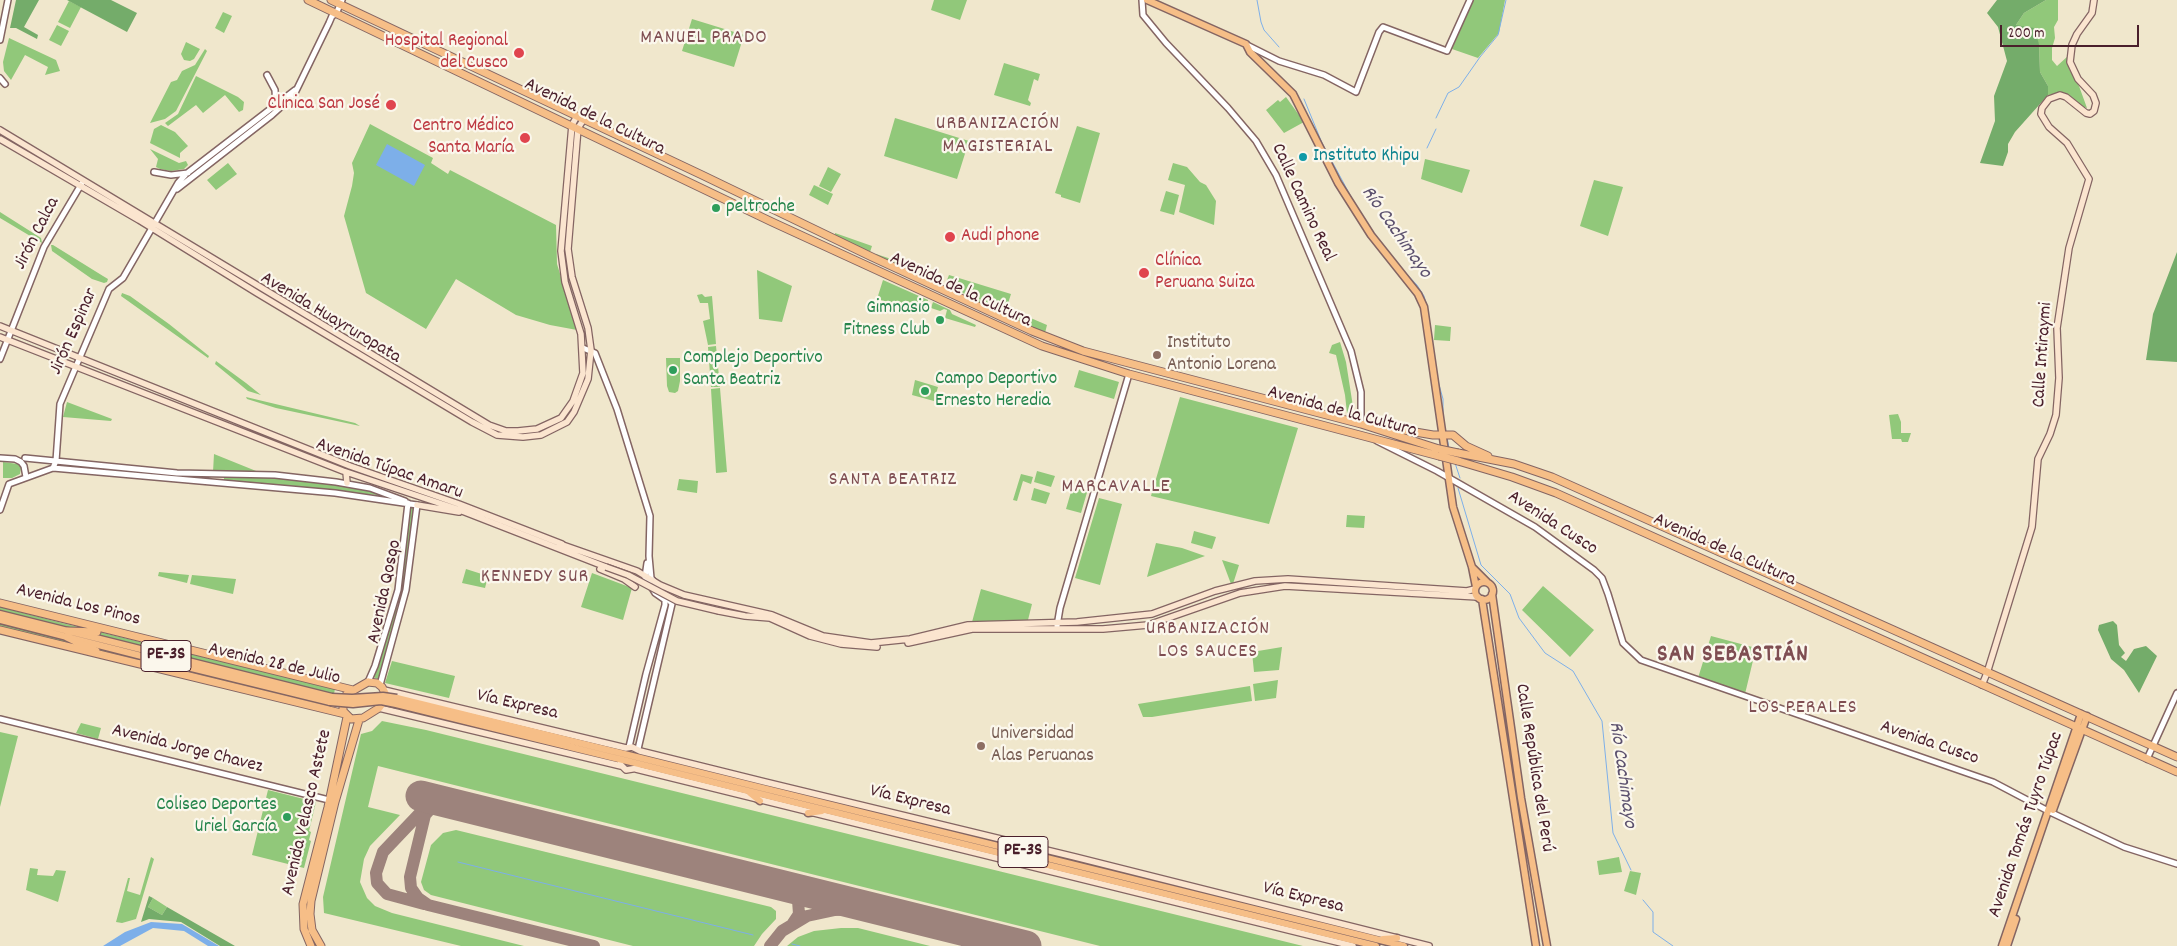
<!DOCTYPE html>
<meta charset="utf-8">
<style>
body{margin:0}
#map{position:relative;width:2177px;height:946px;overflow:hidden;background:#f0e7cc;font-family:Dekko,sans-serif}
canvas{display:block}
.scale{position:absolute;left:2000px;top:25px;width:139px;height:22px;box-sizing:border-box;border:2px solid #4a1f2b;border-top:0;padding-left:6px;font-size:15px;line-height:18px;white-space:nowrap;color:#4a1f2b;-webkit-text-stroke:4px #fbf7ec;paint-order:stroke}
</style>
<div id="map">
<canvas width="2177" height="946"></canvas>
<div class="scale">200 m</div>
</div>
<script>
const ctx = document.querySelector('canvas').getContext('2d');
ctx.lineJoin = 'round';
function fill(path, color) {
  ctx.fillStyle = color;
  ctx.fill(path, 'evenodd');
}
function poly(rows) {
  const path = new Path2D();
  for (const r of rows) {
    if (r.length === 3) {
      path.moveTo(r[0] + r[2], r[1]);
      path.arc(r[0], r[1], r[2], 0, 2 * Math.PI);
      continue;
    }
    path.moveTo(r[0], r[1]);
    for (let i = 2; i < r.length; i += 2) path.lineTo(r[i], r[i + 1]);
  }
  return path;
}
function stroke(path, color, width, dash) {
  ctx.strokeStyle = color;
  ctx.lineWidth = width;
  ctx.lineCap = dash ? 'butt' : 'round';
  ctx.setLineDash(dash || []);
  ctx.stroke(path);
}
function label(font, color, halo, rows, align = 'center') {
  ctx.font = font + ' Dekko,sans-serif';
  ctx.lineWidth = 4.5;
  ctx.setLineDash([]);
  ctx.textBaseline = 'middle';
  ctx.strokeStyle = halo;
  ctx.fillStyle = color;
  for (const [text, x, y, turn = 0] of rows) {
    ctx.save();
    ctx.translate(x, y);
    ctx.rotate((+turn || 0) * Math.PI / 180);
    ctx.textAlign = isNaN(turn) ? turn : align;
    if (halo) ctx.strokeText(text, 0, 0);
    ctx.fillText(text, 0, 0);
    ctx.restore();
  }
}
fill(poly([
 [934,0,967,0,960,20,931,10],
 [1473,0,1505,0,1499,33,1478,58,1452,49],
 [2046,0,2058,0,2058,20,2054,27,2055,38,2052,48,2052,60,2057,66,2068,56,2069,69,2079,86,2087,108,2080,106,2063,93,2048,95,2048,86,2040,72,2039,44,2016,25,2024,13],
 [69,1,81,7,70,28,58,22],
 [223,12,232,16,224,33,215,28],
 [692,19,744,35,734,67,682,51],
 [57,25,69,31,61,46,49,40],
 [9,38,56,60,60,71,45,75,48,67,25,55,11,80,4,71,3,62],
 [186,42,200,49,194,59,190,61,184,60,181,54],
 [205,49,207,51,176,111,165,119,150,123,171,82,177,80,182,71,195,65],
 [1004,63,1040,74,1038,81,1034,79,1028,100,1031,103,1030,106,994,95],
 [196,76,238,97,244,102,243,110,239,112,225,95,203,113,196,105,168,126,165,123,178,114],
 [1286,97,1304,122,1284,133,1266,110,1278,100,1280,102],
 [895,118,969,141,957,179,884,156],
 [370,124,433,158,431,163,448,174,450,170,556,225,557,264,577,330,550,325,516,315,456,279,426,329,366,293,344,216,352,186,354,173,352,163],
 [161,125,175,132,188,146,180,153,180,158,150,143,154,129],
 [1077,126,1100,133,1080,203,1061,197,1061,195,1055,193],
 [150,149,179,163,186,161,188,165,184,169,171,171,160,169,156,167,158,159],
 [1425,159,1470,170,1462,193,1421,179],
 [228,163,237,174,216,190,207,180],
 [1173,163,1187,167,1200,182,1206,185,1216,201,1214,225,1179,212,1185,185,1168,180],
 [828,167,841,174,831,192,819,186],
 [1594,180,1623,187,1608,236,1580,226],
 [814,185,833,194,828,205,809,195],
 [1166,191,1179,195,1174,215,1160,211],
 [0,212,41,238,42,243,0,218],
 [835,233,872,246,870,252,835,235],
 [51,245,53,245,103,276,108,279,107,282,104,283,92,279,52,251],
 [876,254,928,271,926,278,876,255],
 [757,270,792,286,782,322,759,319],
 [949,275,1011,294,1004,316,972,301,967,295,945,285],
 [883,280,928,300,925,313,877,299],
 [122,293,130,296,169,324,209,356,208,358,121,296],
 [702,294,705,297,712,296,716,344,708,345,703,321,710,319,708,303,700,303,697,295],
 [933,302,950,310,952,314,976,325,975,327,945,318,947,310,944,309,940,311,931,308],
 [1019,313,1047,325,1045,333,1017,321],
 [1435,325,1451,327,1450,341,1434,340],
 [1340,342,1346,362,1354,413,1347,413,1345,395,1336,355,1329,353,1332,345],
 [716,346,720,387,711,387,708,347],
 [666,358,680,358,680,381,678,391,675,393,669,392,667,386],
 [216,361,246,383,261,395,248,391,215,364],
 [1079,370,1119,382,1114,399,1074,387],
 [915,380,938,387,934,401,912,395],
 [720,388,727,472,716,473,711,389],
 [246,397,355,423,360,426,276,408,247,399],
 [1180,397,1298,428,1269,524,1151,496],
 [67,402,112,419,111,421,63,417],
 [1898,414,1901,422,1901,433,1911,433,1908,442,1902,442,1901,439,1892,439,1889,415],
 [214,454,261,473,213,472],
 [3,462,18,464,21,468,20,474,12,478,3,478],
 [1037,471,1055,476,1051,487,1034,482],
 [1021,474,1033,477,1031,484,1023,481,1017,501,1013,500],
 [224,478,277,478,359,487,388,496,224,481],
 [679,479,698,481,697,493,677,490],
 [1073,485,1088,489,1081,513,1066,509],
 [1034,488,1050,493,1046,504,1031,500],
 [1099,498,1122,504,1100,585,1075,578],
 [410,504,415,508,406,580,402,601,397,601],
 [1347,515,1365,516,1364,528,1346,527],
 [1194,531,1216,537,1212,549,1191,543],
 [1156,543,1182,548,1205,556,1147,577],
 [1222,560,1239,565,1233,584,1231,584],
 [466,569,488,576,485,588,462,583],
 [159,572,189,575,187,583,158,576],
 [592,573,632,588,623,620,581,607],
 [192,575,236,579,233,594,190,584],
 [1543,586,1594,630,1570,657,1522,610],
 [981,589,1032,604,1028,620,972,622],
 [395,606,399,609,378,679,373,677],
 [0,607,62,623,335,689,334,694,111,639,0,611],
 [0,622,329,704,328,707,0,627],
 [1711,636,1756,648,1745,694,1698,678],
 [1282,647,1279,670,1254,672,1252,652],
 [392,661,455,676,449,698,385,683],
 [1278,680,1276,698,1255,701,1253,684],
 [1250,686,1252,701,1152,717,1143,717,1138,704],
 [382,721,426,730,1303,946,1100,946,378,766,368,807,400,815,370,846,364,859,360,882,367,898,375,906,392,913,524,946,461,946,324,913,323,897,361,734,372,731],
 [81,723,101,728,98,739,76,733],
 [0,732,18,736,0,807],
 [268,790,316,802,309,831,311,832,309,840,311,841,304,868,252,855],
 [456,830,771,907,776,911,776,919,762,934,754,946,633,946,431,895,424,890,421,882,431,845,443,833],
 [151,857,154,859,136,919,122,923,116,922,128,878,130,878,127,891,140,895],
 [1619,857,1622,872,1599,875,1597,861],
 [30,868,38,869,37,875,53,876,56,870,66,871,58,902,26,890],
 [1630,871,1641,873,1636,895,1624,891],
 [153,898,167,907,162,915,148,907],
 [841,928,858,928,930,946,787,946,798,937,814,931]
]), '#91c87a');
fill(poly([
 [16,0,39,0,24,27,38,35,37,39,16,28,10,28],
 [67,0,111,0,137,13,127,32],
 [1997,0,2046,0,2024,13,2016,25,2034,28,2039,44,2040,72,2048,86,2048,95,2015,132,2008,144,2008,152,2003,166,1980,163,1995,121,1994,96,2007,61,1998,27,1987,13],
 [2177,252,2177,362,2146,360,2153,314],
 [2113,621,2117,625,2119,645,2125,653,2121,657,2126,661,2134,649,2146,646,2157,656,2139,693,2124,670,2111,659,2098,630,2099,625],
 [149,896,153,898,148,907,162,915,167,907,235,946,220,946,181,922,149,919,141,922]
]), '#74ac6a');
fill(poly([
 [387,144,425,165,414,186,376,165],
 [151,922,182,924,219,946,208,946,184,931,153,928,120,946,103,946,125,932]
]), '#7dafe9');
stroke(poly([
 [1257,0,1261,22,1264,30,1279,47],
 [1304,99,1322,143,1355,204],
 [1436,118,1448,93,1459,87,1480,57,1498,35,1506,0],
 [1427,148,1436,129],
 [1365,220,1384,247],
 [1401,268,1417,285,1424,296,1428,310],
 [1438,381,1443,399,1443,413],
 [1447,437,1449,448],
 [1455,463,1460,478],
 [1458,488,1481,565,1510,594,1519,618,1545,653,1573,671,1602,721,1613,833,1631,870],
 [458,862,753,935],
 [1643,900,1653,912,1653,932,1673,946],
 [792,944,800,946]
]), '#7dafe9', 1);
stroke(poly([
 [453,804,444,803,434,805,425,815,410,877,411,888,418,898,428,905,594,946],
 [781,885,794,892,798,900,799,914,793,923],
 [424,904,387,894,377,883,376,873,383,852,421,812,430,809],
 [770,946,782,931,807,916,835,910,874,908]
]), '#9d837c', 12);
stroke(poly([
 [421,796,1026,946]
]), '#9d837c', 31);
const tertiary = poly([
 [1142,0,1143,15,1166,43,1228,108,1256,141,1276,175,1351,351,1361,392,1361,424],
 [0,40,8,0],
 [1247,45,1279,61,1324,75,1356,92,1379,32,1383,27,1447,51,1470,0],
 [267,75,275,90,276,105],
 [0,78,5,84],
 [154,172,171,175,188,173],
 [177,189,272,115,294,95,329,23,332,16,336,14,342,0],
 [583,348,595,353,617,409,650,516,649,556,651,578,672,604,638,749],
 [0,359,44,247,82,183],
 [1377,441,1437,471,1535,527,1594,570,1602,578,1608,594,1623,643,1641,660,1993,782,2052,813,2124,847,2177,864],
 [0,458,15,459,21,462,24,466,26,477],
 [25,458,177,473,275,475,336,482,370,488,405,501],
 [53,468,56,461,60,404,109,289,123,278,178,183,186,174,295,90],
 [0,510,9,484,53,468,335,493,417,505,406,590,380,685],
 [1057,626,1060,608,1129,374],
 [368,682,375,666,398,590,408,503],
 [0,719,333,801],
 [629,747,646,674,665,605,665,600,655,593,645,577,647,563],
 [2147,759,2177,693]
]);
const secondary = poly([
 [0,130,489,425,506,431,518,431,537,429,561,418,573,401,583,373,581,334,565,282,561,251,572,125,577,116],
 [0,139,139,220,257,293,472,422,497,435,523,437,541,435,567,422,574,412,588,379,591,350,588,328,572,277,568,249,578,128,584,119],
 [0,326,350,466,459,504,562,544],
 [0,337,343,471,457,509,606,567],
 [346,472,347,483],
 [417,505,459,512],
 [560,544,637,571,660,585,684,595,772,615,823,636,871,643,910,639,968,625,1077,622,1152,614,1215,591,1255,581,1288,579,1467,591,1475,589],
 [600,569,624,579,635,587],
 [719,611,745,616,770,618,810,636,841,644,877,647],
 [908,643,972,629,1103,629,1148,625,1240,593,1285,586,1478,597],
 [1982,685,1987,673,2032,527,2038,459,2050,434,2056,415,2059,378,2057,328,2069,248,2089,179,2067,143,2049,127,2041,114,2042,108,2049,99,2060,95,2066,97,2086,113,2090,114,2094,111,2096,103,2093,95,2078,79,2070,62,2072,45,2077,34,2092,13,2094,0],
 [384,690,626,748,632,747,640,751,765,782,1075,857,1429,946],
 [379,708,621,766],
 [620,764,626,770,638,768],
 [636,769,1353,946]
]);
const primary = poly([
 [1147,0,1246,44,1250,52,1293,94,1338,183,1371,235,1418,294,1424,307,1453,507,1472,567,1476,587],
 [1472,567,1487,582],
 [1484,591,9],
 [1492,594,1521,798,1547,946],
 [1482,599,1536,946],
 [0,614,332,697],
 [0,620,161,661],
 [171,663,330,702],
 [397,698,1404,946],
 [396,704,1376,946],
 [750,793,760,801],
 [2053,810,2087,716],
 [808,813,822,811],
 [1383,939,1397,938],
 [2002,946,2081,714],
 [2007,946,2016,919]
]);
const trunk = poly([
 [308,0,772,222,1042,346,1129,374,1439,456],
 [331,0,702,175,872,257,1032,331,1083,351,1361,424,1439,449],
 [1368,424,1433,435,1453,435,1466,446,1488,456],
 [1458,453,1514,464,1552,477,2177,757],
 [1458,461,1512,477,1556,493,2177,772],
 [0,603,353,690],
 [0,630,345,714],
 [68,631,97,632],
 [67,637,96,651],
 [147,643,183,660],
 [143,662,174,664],
 [368,682,377,683,382,687,385,693,384,701,379,708,363,718,351,719,343,711,343,699,347,694,368,682],
 [311,946,304,929,303,904,328,807,347,717],
 [321,946,312,930,310,914,311,901,335,802,359,720]
]);
stroke(tertiary, '#846563', 8);
stroke(secondary, '#846563', 8);
stroke(primary, '#846563', 9);
stroke(trunk, '#846563', 9);
stroke(tertiary, '#fff', 5);
stroke(secondary, '#fbe5cf', 5.5);
stroke(primary, '#f6be87', 6);
stroke(trunk, '#f6be87', 7);
const secondaryBridge = poly([
 [606,567,628,575,677,601,719,611]
]);
const primaryBridge = poly([
 [332,697,352,698,383,696,397,698],
 [330,702,353,704,381,701,396,704]
]);
const trunkBridge = poly([
 [1439,449,1458,453],
 [1439,456,1458,461]
]);
stroke(secondaryBridge, '#846563', 8, []);
stroke(primaryBridge, '#846563', 9, []);
stroke(trunkBridge, '#846563', 9, []);
stroke(secondaryBridge, '#fbe5cf', 5.5);
stroke(primaryBridge, '#f6be87', 6);
stroke(trunkBridge, '#f6be87', 7);
for (const [x, y, r, color] of [
 [519,53,6,"#e0444e"],
 [391,105,6,"#e0444e"],
 [525,138,6,"#e0444e"],
 [1303,157,5,"#0f9aa8"],
 [716,208,5,"#2e9e5b"],
 [950,237,6,"#e0444e"],
 [1144,273,6,"#e0444e"],
 [940,320,5,"#2e9e5b"],
 [1157,355,5,"#8d6e63"],
 [673,370,5,"#2e9e5b"],
 [925,391,5,"#2e9e5b"],
 [981,746,5,"#8d6e63"],
 [287,817,5,"#2e9e5b"]
]) {
  const dot = new Path2D();
  dot.arc(x, y, r, 0, 2 * Math.PI);
  ctx.fillStyle = color;
  ctx.fill(dot);
  stroke(dot, '#fbf7ec', 2);
}
for (const [x, y, w] of [
 [166,656,50],
 [1023,852,50]
]) {
  const box = new Path2D();
  box.roundRect(x - w / 2, y - 15.5, w, 31, 4);
  ctx.fillStyle = '#fbf7ec';
  ctx.fill(box);
  stroke(box, '#4a1f2b', 1);
}
label('bold 18px', '#4a1f2b', null, [
 ["PE-3S",166,656],
 ["PE-3S",1023,852]
]);
label('19px', '#be3a42', '#fbf7ec', [
 ["Hospital Regional",508,42],
 ["del Cusco",508,64],
 ["Clinica San José",380,105],
 ["Centro Médico",514,127],
 ["Santa María",514,149],
 ["Audi phone",961,237,"left"],
 ["Clínica",1155,262,"left"],
 ["Peruana Suiza",1155,284,"left"]
], 'right');
label('19px', '#4a1f2b', '#fbf7ec', [
 ["Avenida de la Cultura",594,118,26],
 ["Calle Camino Real",1302,203,65],
 ["Jirón Calca",38,234,-63],
 ["Avenida de la Cultura",960,291,25],
 ["Avenida Huayruropata",330,319,31],
 ["Jirón Espinar",75,332,-66],
 ["Calle Intiraymi",2044,355,-86],
 ["Avenida de la Cultura",1342,413,15],
 ["Avenida Túpac Amaru",389,470,19],
 ["Avenida Cusco",1552,524,33],
 ["Avenida de la Cultura",1724,551,24],
 ["Avenida Qosqo",386,592,-78],
 ["Avenida Los Pinos",78,606,14],
 ["Avenida 28 de Julio",274,665,13],
 ["Vía Expresa",517,706,13],
 ["Avenida Cusco",1929,744,19],
 ["Avenida Jorge Chavez",187,750,14],
 ["Calle República del Perú",1533,768,81],
 ["Vía Expresa",910,802,14],
 ["Avenida Velasco Astete",308,813,-77],
 ["Avenida Tomás Tuyro Túpac",2027,825,-71],
 ["Vía Expresa",1303,899,14]
]);
label('19px', '#0d838f', '#fbf7ec', [
 ["Instituto Khipu",1313,157]
], 'left');
label('19px', '#27864d', '#fbf7ec', [
 ["peltroche",726,208],
 ["Gimnasio",930,309,"right"],
 ["Fitness Club",930,331,"right"],
 ["Complejo Deportivo",683,359],
 ["Santa Beatriz",683,381],
 ["Campo Deportivo",935,380],
 ["Ernesto Heredia",935,402],
 ["Coliseo Deportes",277,806,"right"],
 ["Uriel García",277,828,"right"]
], 'left');
label('19px', '#785e54', '#fbf7ec', [
 ["Instituto",1167,344],
 ["Antonio Lorena",1167,366],
 ["Universidad",991,735],
 ["Alas Peruanas",991,757]
], 'left');
ctx.letterSpacing = '1px';
label('20px', '#7f4e52', '#fbf7ec', [
 ["MANUEL PRADO",704,39],
 ["URBANIZACIÓN",998,125],
 ["MAGISTERIAL",998,148],
 ["SANTA BEATRIZ",893,481],
 ["MARCAVALLE",1116,488],
 ["KENNEDY SUR",535,578],
 ["URBANIZACIÓN",1208,630],
 ["LOS SAUCES",1208,653],
 ["LOS PERALES",1803,709]
]);
ctx.letterSpacing = '0px';
label('italic 20px', '#5c516e', '#fbf7ec', [
 ["Río Cachimayo",1395,233,55],
 ["Río Cachimayo",1621,775,82]
]);
ctx.letterSpacing = '1px';
label('bold 24px', '#7f4e52', '#fbf7ec', [
 ["SAN SEBASTIÁN",1733,657]
]);
ctx.letterSpacing = '0px';
</script>
